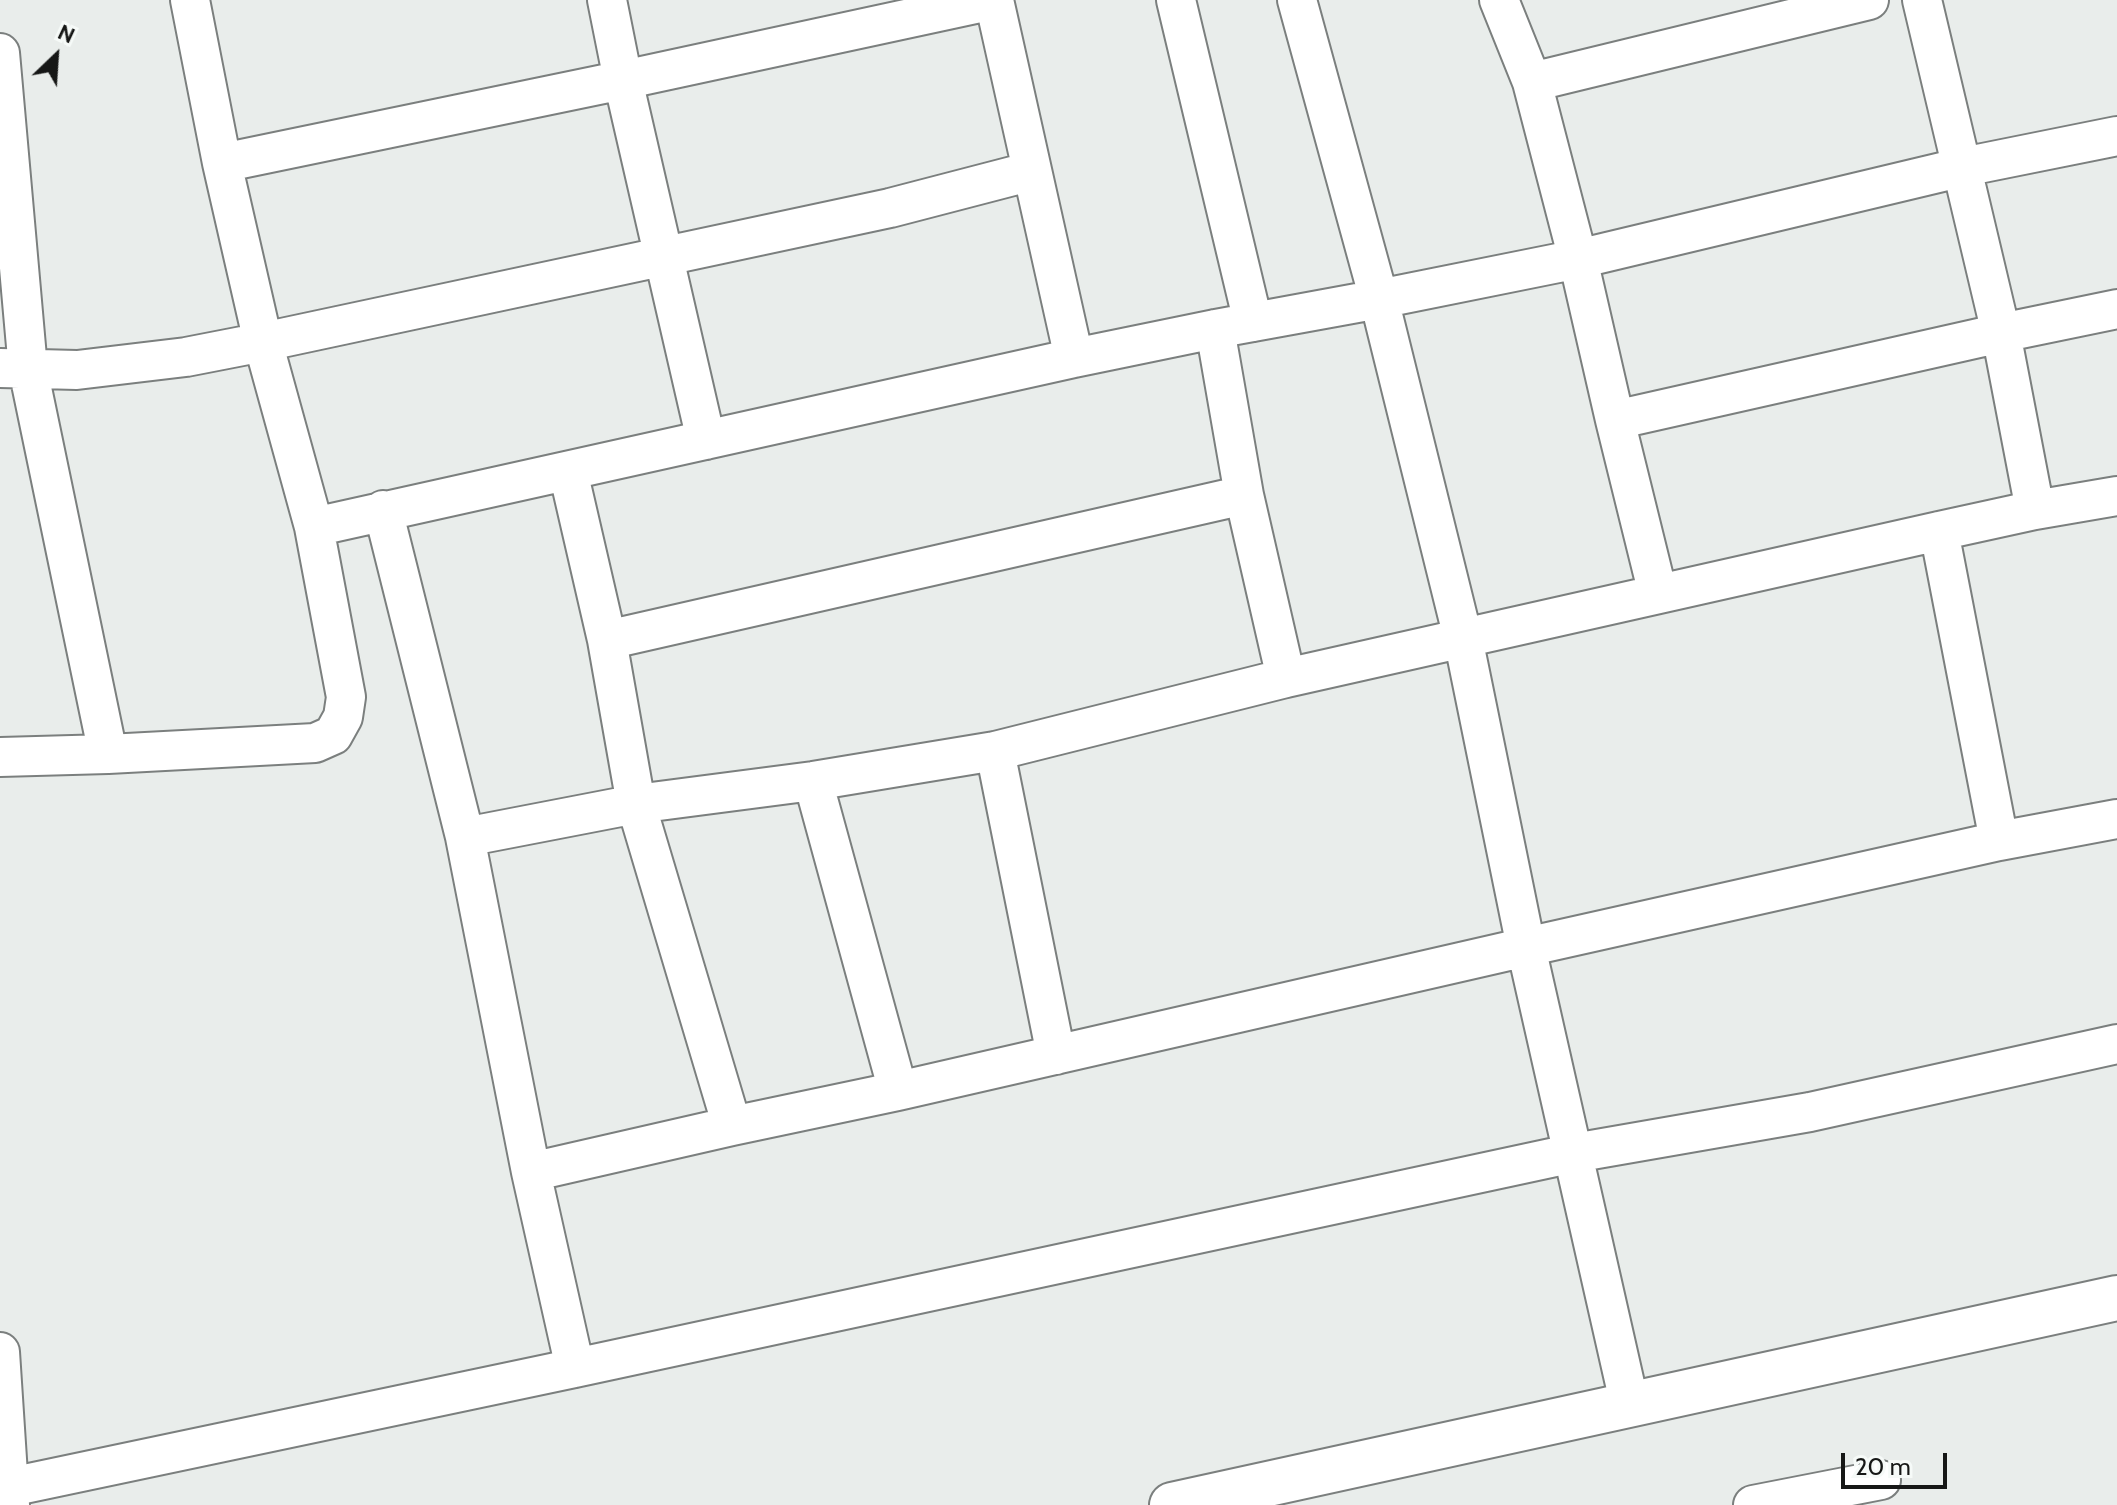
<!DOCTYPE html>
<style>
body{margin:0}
#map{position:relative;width:2117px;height:1505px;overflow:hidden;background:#e9edeb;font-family:Cabin,sans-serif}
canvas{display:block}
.north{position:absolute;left:16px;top:16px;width:80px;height:80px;-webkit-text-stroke:6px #f6faf8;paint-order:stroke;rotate:25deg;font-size:22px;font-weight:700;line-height:32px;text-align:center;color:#161716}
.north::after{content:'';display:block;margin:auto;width:28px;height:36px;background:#161716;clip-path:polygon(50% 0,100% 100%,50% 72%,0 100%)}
.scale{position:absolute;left:1841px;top:1453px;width:106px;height:36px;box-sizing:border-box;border:4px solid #161716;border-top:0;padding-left:10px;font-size:24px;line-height:28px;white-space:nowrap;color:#161716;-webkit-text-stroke:6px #f6faf8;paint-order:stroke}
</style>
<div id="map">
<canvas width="2117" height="1505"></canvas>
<div class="north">N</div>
<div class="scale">20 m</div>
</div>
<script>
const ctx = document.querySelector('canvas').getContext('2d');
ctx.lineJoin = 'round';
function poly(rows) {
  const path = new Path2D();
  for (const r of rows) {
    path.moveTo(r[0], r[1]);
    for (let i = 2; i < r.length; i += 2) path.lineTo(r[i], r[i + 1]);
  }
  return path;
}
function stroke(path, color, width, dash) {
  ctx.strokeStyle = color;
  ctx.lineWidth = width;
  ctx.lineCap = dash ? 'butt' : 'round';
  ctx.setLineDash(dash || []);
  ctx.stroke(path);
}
const minor = poly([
 [607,0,623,80,706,440],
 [994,0,1074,358],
 [1176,0,1253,322],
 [1297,0,1379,299,1463,638,1526,947,1630,1406],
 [1499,0,1532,82,1578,259,1615,420,1658,594],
 [1922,0,2001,333,2035,510],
 [0,53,28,369,108,754],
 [1532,82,1869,0],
 [222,163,623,80,994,0],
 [1215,329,1244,495,1286,678],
 [0,368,77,370,186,357,263,342,890,208,1032,171],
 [1615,420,2001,333,2117,309],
 [568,471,607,640,636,804,732,1126],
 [383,510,465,837,531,1172,575,1368],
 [314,527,1074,358,1215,329,1379,299,1578,259,1963,167,2117,136],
 [1939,531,1999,841],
 [607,640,1244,495],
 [995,751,1056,1055],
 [0,757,108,754,315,743,333,735,343,717,346,697,314,527,263,342,222,163,190,0],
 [813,781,898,1091],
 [465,837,636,804,813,781,995,751,1286,678,1939,531,2035,510,2117,496],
 [531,1172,732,1126,898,1091,1526,947,1999,841,2117,819],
 [0,1352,10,1505],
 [10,1487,575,1368,1574,1153,1810,1112,2117,1044],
 [1753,1505,1881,1480]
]);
const tertiary = poly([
 [1172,1505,2117,1298]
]);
stroke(minor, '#7b7f7e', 42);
stroke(tertiary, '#7b7f7e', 48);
stroke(minor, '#fff', 38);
stroke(tertiary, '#fff', 44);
</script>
